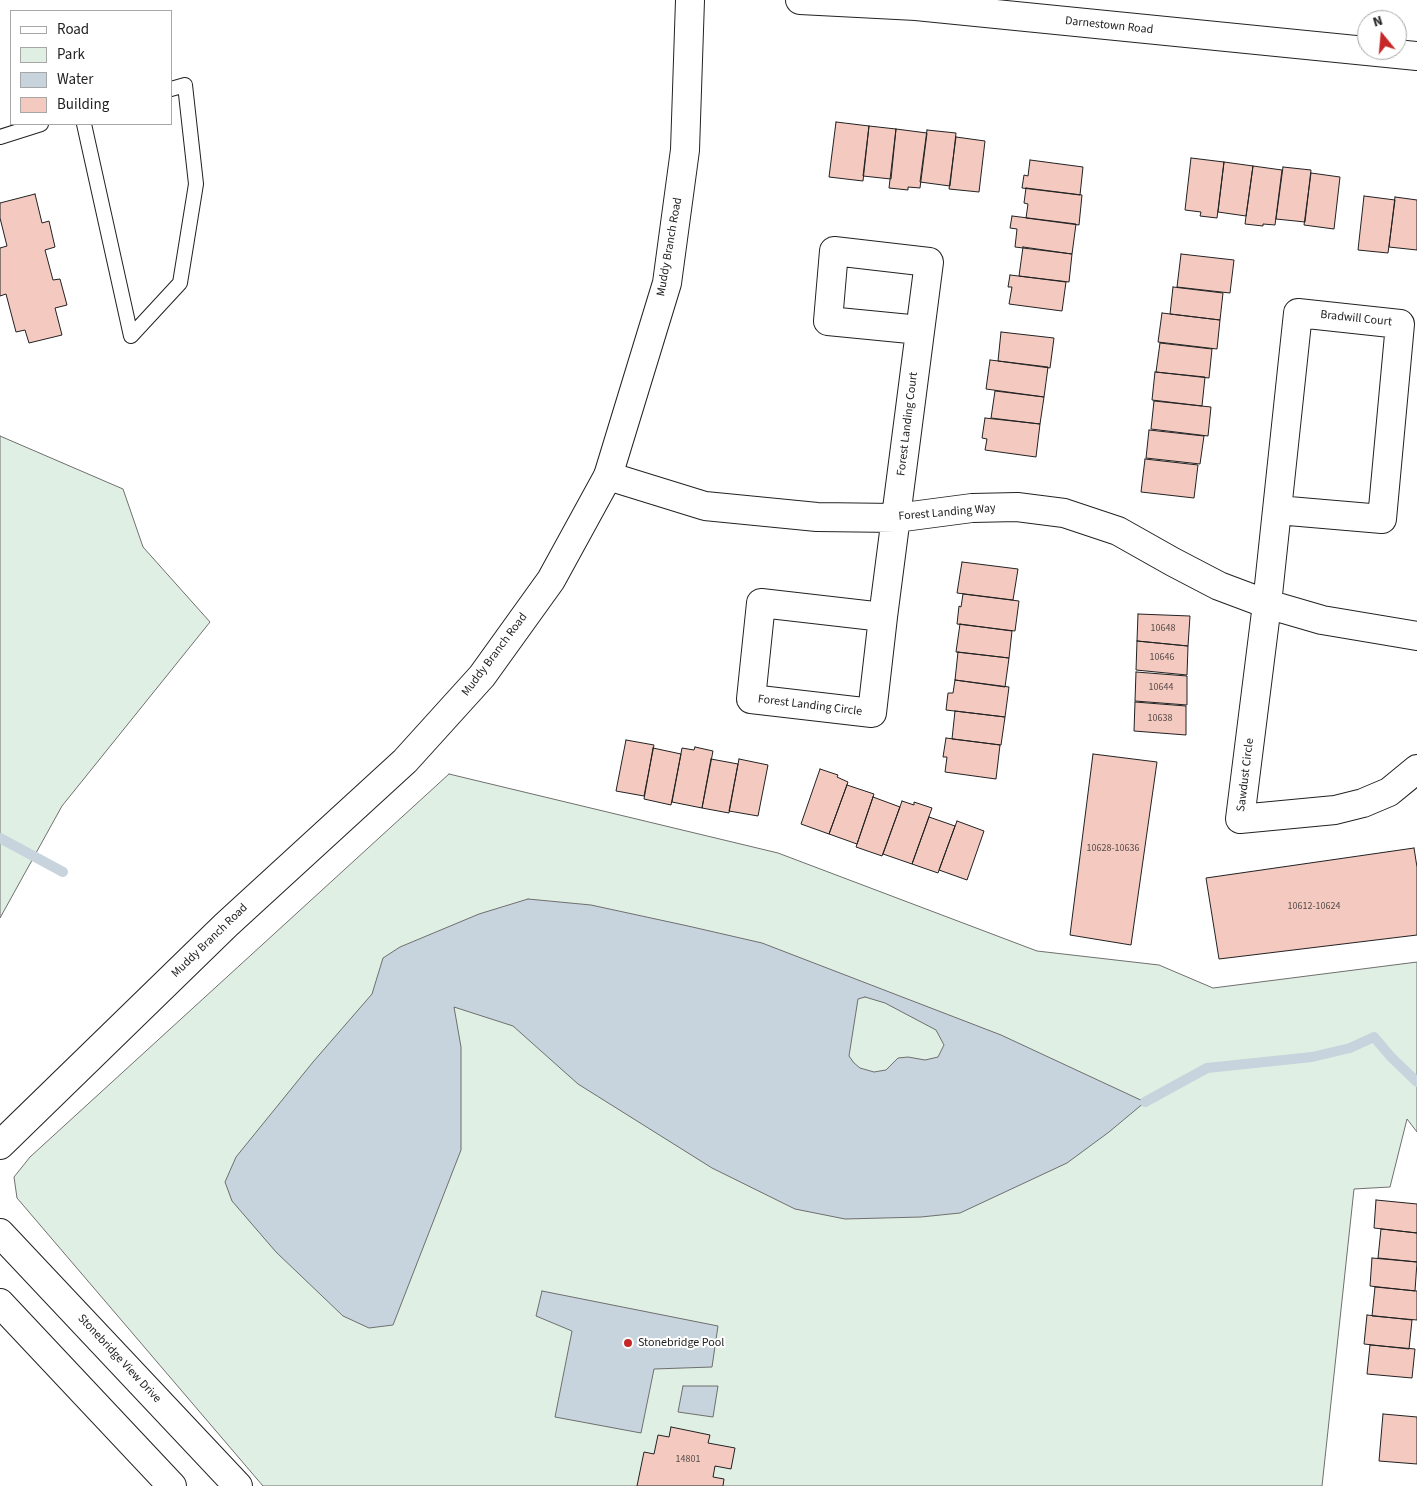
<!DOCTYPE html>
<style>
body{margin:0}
#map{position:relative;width:1417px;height:1486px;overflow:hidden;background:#fff;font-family:"Source Sans 3",sans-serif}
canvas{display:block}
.legend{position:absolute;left:10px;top:10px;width:162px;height:115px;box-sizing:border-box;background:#fff;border:1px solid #a7a7a7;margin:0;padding:6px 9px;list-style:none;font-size:15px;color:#222}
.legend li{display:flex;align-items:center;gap:10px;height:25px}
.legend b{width:25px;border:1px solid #a7a7a7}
.north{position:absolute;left:1357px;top:10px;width:50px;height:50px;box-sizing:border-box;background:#fff;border:1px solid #a7a7a7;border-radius:50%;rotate:343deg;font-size:14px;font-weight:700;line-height:20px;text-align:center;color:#222}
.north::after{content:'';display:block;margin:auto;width:18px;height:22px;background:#c62828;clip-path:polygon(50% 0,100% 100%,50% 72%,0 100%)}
</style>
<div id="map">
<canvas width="1417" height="1486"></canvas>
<ul class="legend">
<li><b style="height:6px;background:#fff"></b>Road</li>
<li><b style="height:14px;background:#e0efe3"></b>Park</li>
<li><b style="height:14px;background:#c7d3dd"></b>Water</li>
<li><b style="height:14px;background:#f3c9c0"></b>Building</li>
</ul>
<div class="north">N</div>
</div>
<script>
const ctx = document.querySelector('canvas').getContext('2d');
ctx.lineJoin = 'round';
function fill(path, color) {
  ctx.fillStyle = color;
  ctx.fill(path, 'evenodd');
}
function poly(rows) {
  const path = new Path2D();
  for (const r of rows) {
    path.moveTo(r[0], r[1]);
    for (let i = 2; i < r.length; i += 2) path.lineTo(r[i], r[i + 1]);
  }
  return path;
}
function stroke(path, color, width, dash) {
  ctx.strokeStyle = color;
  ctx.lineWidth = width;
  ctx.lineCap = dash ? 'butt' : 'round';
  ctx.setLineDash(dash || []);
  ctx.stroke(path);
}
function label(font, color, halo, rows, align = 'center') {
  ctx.font = font + ' "Source Sans 3",sans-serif';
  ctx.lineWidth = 4;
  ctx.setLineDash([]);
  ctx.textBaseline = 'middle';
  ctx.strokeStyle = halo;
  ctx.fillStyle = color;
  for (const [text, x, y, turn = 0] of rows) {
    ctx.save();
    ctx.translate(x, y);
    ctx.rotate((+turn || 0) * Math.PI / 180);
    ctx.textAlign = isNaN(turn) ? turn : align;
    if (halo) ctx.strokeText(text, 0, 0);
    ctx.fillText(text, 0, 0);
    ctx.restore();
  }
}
const green = poly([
 [0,436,123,489,143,547,210,622,62,806,0,918,0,436],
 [449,774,778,853,1037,951,1159,965,1213,988,1417,962,1417,1132,1407,1119,1390,1187,1354,1189,1322,1486,263,1486,17,1198,14,1177,30,1157,449,774]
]);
fill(green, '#e0efe3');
stroke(green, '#6f6f6f', 1);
const water = poly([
 [528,899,591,905,688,926,762,943,1001,1035,1145,1102,1109,1132,1067,1163,960,1213,921,1217,845,1219,795,1209,712,1168,578,1084,513,1026,454,1007,461,1047,461,1150,393,1325,369,1328,343,1316,276,1252,232,1201,225,1182,236,1157,313,1062,372,994,383,958,400,947,479,914,528,899],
 [865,997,885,1003,936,1030,944,1045,938,1057,925,1060,908,1057,898,1058,886,1070,874,1072,860,1068,854,1063,849,1056,858,999,865,997],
 [542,1291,718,1326,712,1367,654,1369,641,1433,555,1417,572,1331,536,1316,542,1291],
 [683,1386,718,1386,713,1417,678,1412,683,1386]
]);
fill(water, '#c7d3dd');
stroke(water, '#6f6f6f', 1);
stroke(poly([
 [0,838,63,872],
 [1145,1102,1207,1068,1312,1057,1350,1048,1374,1037,1391,1057,1417,1082]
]), '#c7d3dd', 10);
const building = poly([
 [836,122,869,126,863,181,829,177,836,122],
 [869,126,896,129,891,179,863,176,869,126],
 [896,129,927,133,920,188,908,187,908,190,889,188,896,129],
 [927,130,956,133,950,186,920,182,927,130],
 [956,137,985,141,979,192,949,189,956,137],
 [1191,158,1224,162,1217,218,1200,216,1201,212,1185,210,1191,158],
 [1030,160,1083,167,1080,195,1022,188,1024,175,1028,176,1030,160],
 [1224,162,1253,166,1246,216,1218,212,1224,162],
 [1253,166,1282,170,1275,225,1263,224,1263,226,1245,224,1253,166],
 [1283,167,1311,170,1305,222,1276,219,1283,167],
 [1311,173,1340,177,1334,229,1304,225,1311,173],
 [1026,188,1082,195,1079,225,1026,218,1028,204,1024,203,1026,188],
 [35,194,42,223,49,221,55,247,45,250,53,280,60,279,67,305,55,308,62,335,29,343,25,330,16,332,6,294,0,296,0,248,7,246,0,218,0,203,35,194],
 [1364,196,1395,200,1388,253,1358,250,1364,196],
 [1395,197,1417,200,1417,250,1389,247,1395,197],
 [1012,216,1076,224,1072,254,1015,247,1017,229,1010,228,1012,216],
 [1023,247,1072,254,1069,282,1019,276,1023,247],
 [1181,254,1234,260,1230,293,1177,287,1181,254],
 [1010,275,1066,282,1062,311,1009,304,1012,287,1008,287,1010,275],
 [1173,287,1223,293,1220,320,1170,314,1173,287],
 [1162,313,1220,320,1217,349,1158,342,1162,313],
 [1001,332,1054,338,1050,368,998,361,1001,332],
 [1160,343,1212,349,1209,378,1156,372,1160,343],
 [990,360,1048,367,1044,397,986,389,990,360],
 [1155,372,1205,377,1202,406,1152,400,1155,372],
 [995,391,1044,397,1040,424,991,418,995,391],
 [1154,401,1211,407,1208,436,1151,429,1154,401],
 [985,418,1040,424,1036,457,985,450,987,439,982,438,985,418],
 [1149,430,1204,436,1200,464,1146,458,1149,430],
 [1145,459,1198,465,1194,498,1141,492,1145,459],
 [962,562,1018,569,1013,600,957,593,962,562],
 [963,594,1019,601,1015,631,957,624,959,606,961,607,963,594],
 [1138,614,1190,616,1188,646,1137,641,1138,614],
 [960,624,1012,631,1009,658,956,652,960,624],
 [1137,641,1188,646,1187,675,1136,670,1137,641],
 [958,652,1009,658,1005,687,955,680,958,652],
 [1136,672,1187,676,1187,705,1135,701,1136,672],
 [955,680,1009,687,1005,717,946,710,948,693,953,693,955,680],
 [1135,702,1186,706,1186,735,1134,731,1135,702],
 [955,711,1005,717,1001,745,952,739,955,711],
 [946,738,1000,745,996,779,945,772,947,757,943,757,946,738],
 [626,740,654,745,644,796,616,791,626,740],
 [695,747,713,751,702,808,672,802,682,748,694,750,695,747],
 [653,748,681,754,671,805,644,799,653,748],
 [1093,754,1157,762,1131,945,1070,935,1093,754],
 [711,759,738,764,729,813,702,808,711,759],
 [739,759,768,765,758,816,729,811,739,759],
 [820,769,838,775,837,777,848,782,829,834,801,824,820,769],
 [847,785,874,794,857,844,829,834,847,785],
 [873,797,900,807,882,856,856,847,873,797],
 [902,801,914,805,914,802,932,808,912,864,883,854,902,801],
 [929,817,955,826,938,873,912,864,929,817],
 [957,821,984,831,967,880,939,870,957,821],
 [1414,848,1417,867,1417,935,1219,959,1206,878,1414,848],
 [1376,1200,1417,1204,1417,1233,1374,1228,1376,1200],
 [1381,1229,1417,1233,1417,1262,1378,1258,1381,1229],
 [1372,1258,1417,1262,1415,1291,1370,1286,1372,1258],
 [1375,1287,1417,1291,1417,1320,1372,1316,1375,1287],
 [1367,1315,1412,1320,1409,1349,1364,1344,1367,1315],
 [1370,1345,1415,1349,1412,1378,1367,1374,1370,1345],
 [1383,1414,1417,1417,1417,1464,1379,1461,1383,1414],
 [671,1427,710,1435,708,1443,735,1448,731,1469,715,1466,713,1477,724,1479,723,1486,637,1486,644,1452,654,1454,658,1435,669,1437,671,1427]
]);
fill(building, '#f3c9c0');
stroke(building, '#222', 1);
const lane = poly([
 [84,124,131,336,180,283,196,184,185,85,171,89],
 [0,137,41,124]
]);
const street = poly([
 [608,476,705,506,817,517,896,518,972,508,1017,507,1064,513,1118,531,1173,562,1219,586,1267,604,1322,620,1417,636],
 [1277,510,1382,519,1400,324,1298,313,1277,510,1267,604,1240,819,1335,810,1363,803,1389,792,1417,769],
 [883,617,761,603,751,699,872,713,883,617,929,262,834,251,828,321,920,330]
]);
const secondary = poly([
 [0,1145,226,925,405,761,482,676,551,580,608,476,667,283,685,150,690,0],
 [0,1233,238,1486],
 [0,1303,172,1486]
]);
const primary = poly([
 [800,0,916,6,1417,56]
]);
stroke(lane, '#222', 16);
stroke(street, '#222', 30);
stroke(secondary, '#222', 30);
stroke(primary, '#222', 30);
stroke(lane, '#fff', 14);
stroke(street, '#fff', 28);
stroke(secondary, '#fff', 28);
stroke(primary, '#fff', 28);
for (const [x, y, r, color] of [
 [628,1343,5,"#c62828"]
]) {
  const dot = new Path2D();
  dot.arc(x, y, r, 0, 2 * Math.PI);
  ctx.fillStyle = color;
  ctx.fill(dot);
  stroke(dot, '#fff', 2);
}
label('10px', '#564c4a', null, [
 ["10648",1163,629],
 ["10646",1162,658],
 ["10644",1161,688],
 ["10638",1160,719],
 ["10628-10636",1113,849],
 ["10612-10624",1314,907],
 ["14801",688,1460]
]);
label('12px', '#222', '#fff', [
 ["Darnestown Road",1109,26,6],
 ["Muddy Branch Road",670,247,-80],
 ["Bradwill Court",1356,319,6],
 ["Forest Landing Court",908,424,-83],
 ["Forest Landing Way",947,513,-5],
 ["Muddy Branch Road",495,655,-53],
 ["Forest Landing Circle",810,706,7],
 ["Sawdust Circle",1246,775,-83],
 ["Muddy Branch Road",210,941,-44],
 ["Stonebridge View Drive",119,1359,47]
]);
label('12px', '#222', '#fff', [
 ["Stonebridge Pool",638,1343]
], 'left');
</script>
